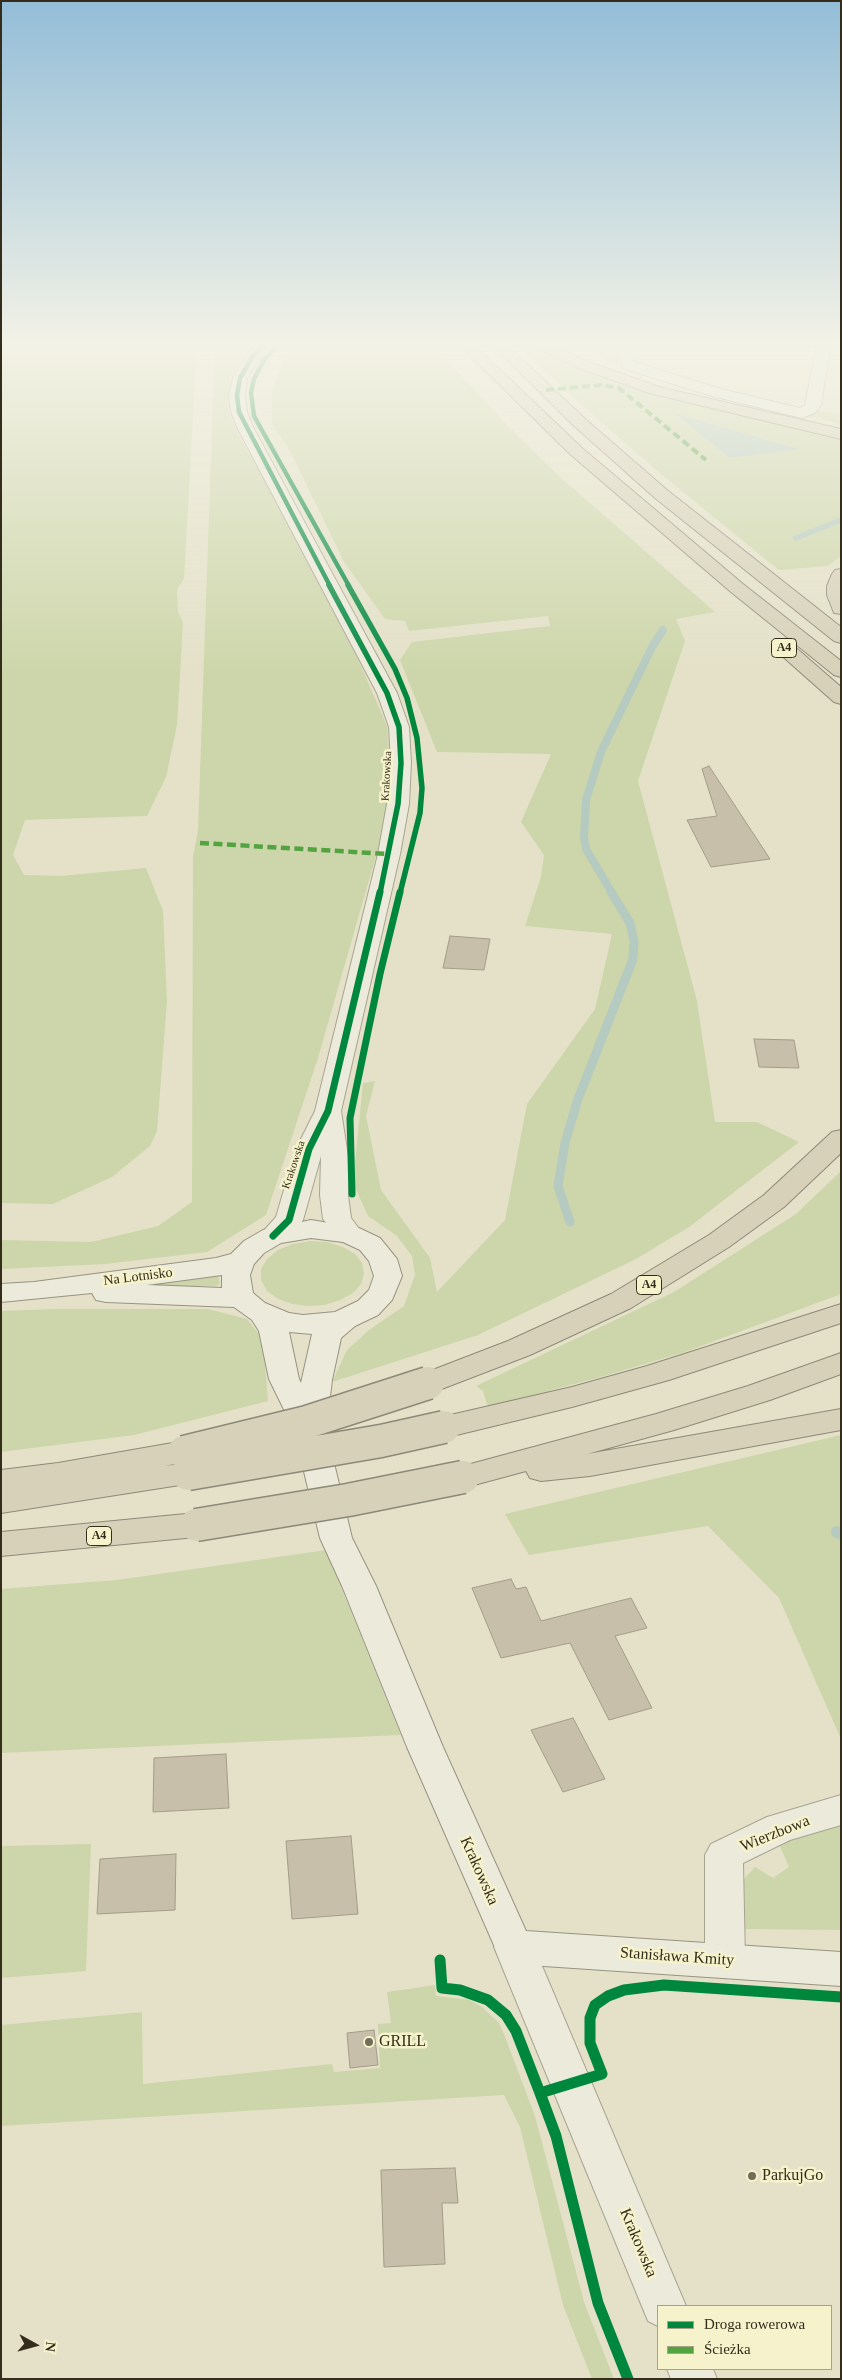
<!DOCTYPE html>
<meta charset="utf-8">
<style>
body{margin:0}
#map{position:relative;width:842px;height:2380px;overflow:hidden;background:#e4e1c8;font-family:Georgia,serif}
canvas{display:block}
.frame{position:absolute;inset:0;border:2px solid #352d1b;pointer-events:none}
.legend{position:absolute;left:657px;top:2305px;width:175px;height:65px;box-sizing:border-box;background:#f6f2cc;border:1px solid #a9a385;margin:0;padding:6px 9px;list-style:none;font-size:15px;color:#352d1b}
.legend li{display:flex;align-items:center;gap:10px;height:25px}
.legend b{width:25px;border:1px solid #a9a385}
.north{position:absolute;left:10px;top:2320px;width:50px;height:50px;-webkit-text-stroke:4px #f6f2cc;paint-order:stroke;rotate:97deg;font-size:14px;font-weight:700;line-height:20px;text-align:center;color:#352d1b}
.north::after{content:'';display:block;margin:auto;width:18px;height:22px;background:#352d1b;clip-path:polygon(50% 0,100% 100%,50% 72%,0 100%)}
</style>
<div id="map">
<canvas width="842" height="2380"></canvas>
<div class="frame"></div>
<ul class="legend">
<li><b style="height:6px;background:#00873e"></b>Droga rowerowa</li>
<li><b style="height:6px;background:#53a440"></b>Ścieżka</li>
</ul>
<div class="north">N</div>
</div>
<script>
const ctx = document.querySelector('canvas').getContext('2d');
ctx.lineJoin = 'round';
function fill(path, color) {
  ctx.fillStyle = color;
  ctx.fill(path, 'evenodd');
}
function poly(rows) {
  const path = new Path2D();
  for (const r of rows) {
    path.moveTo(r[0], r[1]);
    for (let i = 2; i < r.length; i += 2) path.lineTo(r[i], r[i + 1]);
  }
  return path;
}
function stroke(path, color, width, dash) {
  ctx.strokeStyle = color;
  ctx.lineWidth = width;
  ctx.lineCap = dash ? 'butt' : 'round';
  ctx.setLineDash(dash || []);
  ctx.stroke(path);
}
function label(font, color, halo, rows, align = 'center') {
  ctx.font = font + ' Georgia,serif';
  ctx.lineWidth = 5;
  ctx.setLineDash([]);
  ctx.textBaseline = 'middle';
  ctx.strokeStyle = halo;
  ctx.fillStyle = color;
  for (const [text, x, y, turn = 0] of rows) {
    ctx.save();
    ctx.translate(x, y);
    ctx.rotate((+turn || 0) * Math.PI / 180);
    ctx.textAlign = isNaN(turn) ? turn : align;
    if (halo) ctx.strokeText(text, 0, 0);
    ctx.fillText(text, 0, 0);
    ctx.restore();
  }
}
fill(poly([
 [1,343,197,343,184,579,177,589,178,612,183,622,177,725,166,777,147,816,25,820,13,855,24,875,61,876,146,868,163,911,167,1001,157,1131,150,1146,112,1177,53,1204,1,1203],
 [215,343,240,343,244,356,230,378,228,410,239,436,273,495,358,659,387,726,391,781,382,835,318,1058,266,1215,207,1252,105,1264,1,1269,1,1240,91,1242,158,1226,192,1202,193,856,198,830],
 [300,343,431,343,506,424,558,475,715,612,676,619,685,641,638,781,697,1001,715,1122,757,1122,799,1142,689,1227,636,1259,478,1335,332,1382,347,1350,369,1330,404,1306,415,1275,412,1256,397,1236,368,1216,353,1183,363,1083,375,1081,366,1116,381,1190,430,1258,437,1292,505,1220,527,1104,595,1009,612,934,525,926,541,877,544,855,521,822,551,754,437,752,400,660,412,642,550,626,548,616,409,631,405,621,385,619,344,562,291,453,272,423,272,391,287,354],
 [516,343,522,343,580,370,626,385,727,413,841,438,841,556,828,566,779,570,662,475,575,399],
 [570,343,618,343,619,366,589,352],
 [819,411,841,414,841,424,805,416],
 [841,1171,841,1294,685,1352,601,1377,488,1407,483,1391,476,1386,674,1292,796,1214],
 [310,1241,327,1242,343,1247,355,1254,362,1263,364,1274,361,1284,353,1293,340,1300,325,1305,308,1306,292,1304,278,1299,267,1291,261,1280,261,1269,267,1259,278,1250,293,1244],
 [218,1275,220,1284,216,1286,144,1287,142,1283],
 [53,1309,208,1309,247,1319,263,1339,268,1401,134,1435,1,1452,1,1311],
 [841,1435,841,1739,779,1598,708,1526,529,1555,505,1514],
 [326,1550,401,1735,1,1753,1,1589,117,1580],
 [841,1818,841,1930,744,1929,735,1889,755,1867,773,1878,789,1867,779,1844],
 [91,1844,86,1971,1,1978,1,1846],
 [435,1985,436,1996,470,2000,482,2007,499,2023,504,2034,535,2116,584,2302,614,2379,592,2379,563,2305,520,2127,504,2095,1,2126,1,2025,142,2012,143,2084,332,2064,334,2072,380,2068,378,2024,391,2023,387,1992]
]), '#cdd6aa');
fill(poly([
 [676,414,799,449,730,458]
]), '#b5cac0');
stroke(poly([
 [796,538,841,520]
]), '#b5cac0', 5.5);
stroke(poly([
 [612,893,586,849,584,837,586,800,601,752,652,647,663,630]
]), '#b5cac0', 8);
stroke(poly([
 [570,1222,558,1186,565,1143,578,1099,633,959,634,941,630,923,611,892]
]), '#b5cac0', 9);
stroke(poly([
 [837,1532,841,1534]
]), '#b5cac0', 12);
const building = poly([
 [709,766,770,859,711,867,687,820,717,816,702,769,709,766],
 [450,936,490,939,484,970,443,968,450,936],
 [754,1039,794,1040,799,1068,759,1067,754,1039],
 [511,1579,516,1589,526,1587,541,1621,631,1598,647,1628,615,1636,652,1708,609,1720,570,1643,501,1658,472,1588,511,1579],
 [573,1718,605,1779,563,1792,531,1730,573,1718],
 [226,1754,229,1808,153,1812,154,1758,226,1754],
 [351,1836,358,1914,292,1919,286,1841,351,1836],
 [176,1854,175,1910,97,1914,100,1859,176,1854],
 [374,2030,378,2065,350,2068,347,2033,374,2030],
 [455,2168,458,2203,442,2203,445,2264,384,2267,381,2170,455,2168]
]);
fill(building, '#c7bfa9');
stroke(building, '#a39c88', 1);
const minor = poly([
 [618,343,632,343,634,362,721,389,800,408,805,405,817,343,831,343,821,405,816,412,802,418,712,396,622,368,618,343],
 [841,1795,841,1825,790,1840,743,1863,745,1960,739,1972,725,1977,711,1972,705,1960,705,1855,711,1844,767,1817,841,1795]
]);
const tertiary = poly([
 [259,343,274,343,259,358,247,378,245,395,247,412,253,427,397,693,409,727,411,763,409,804,400,854,341,1111,349,1163,348,1195,351,1218,363,1234,359,1240,349,1243,339,1240,323,1219,320,1195,321,1156,303,1220,299,1226,283,1242,273,1245,263,1242,259,1236,276,1217,296,1149,315,1111,378,854,387,804,391,763,389,727,377,693,237,427,231,412,229,395,233,378,248,353,259,343],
 [514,1930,528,1935,534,1947,686,2306,658,2306,658,2326,648,2321,494,1947,500,1935,514,1930],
 [667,2369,713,2369,717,2379,671,2379,667,2369]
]);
const secondary = poly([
 [311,1220,359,1228,380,1238,397,1259,402,1276,392,1300,378,1315,355,1326,341,1338,332,1380,326,1430,352,1538,376,1586,443,1747,526,1931,841,1952,841,1986,514,1964,500,1959,407,1747,342,1586,320,1538,294,1430,269,1379,259,1331,252,1320,234,1307,106,1302,96,1300,92,1293,1,1302,1,1284,34,1282,216,1258,231,1254,244,1241,263,1230,311,1220],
 [311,1238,343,1242,360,1250,369,1261,374,1276,369,1290,358,1301,335,1312,303,1315,289,1313,265,1303,253,1293,250,1275,254,1264,264,1253,281,1243,311,1238],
 [222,1275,222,1288,147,1285,222,1275],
 [289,1332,312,1334,301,1383,299,1379,289,1332]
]);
const motorway = poly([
 [457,343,472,343,582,448,743,584,841,661,841,677,834,675,731,592,570,454,457,343],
 [490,343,505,343,584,418,667,490,841,627,841,643,834,641,655,498,572,424,490,343],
 [531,343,549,343,586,361,659,387,841,429,841,439,649,393,576,367,533,346,531,343],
 [841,569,841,614,834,613,827,595,827,586,832,574,835,570,841,569],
 [788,645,795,647,841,687,841,704,834,702,781,655,778,651,781,647,788,645],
 [841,1130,841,1153,784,1207,729,1247,631,1308,530,1355,439,1390,428,1393,417,1390,413,1383,417,1376,508,1341,611,1294,709,1235,764,1195,832,1132,841,1130],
 [841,1304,841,1323,669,1380,572,1407,444,1438,433,1435,428,1427,433,1419,572,1387,647,1366,841,1304],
 [841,1353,841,1374,770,1400,674,1430,587,1454,841,1409,841,1430,590,1476,541,1481,530,1478,526,1471,463,1488,452,1485,447,1477,452,1469,656,1414,748,1386,841,1353],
 [184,1441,195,1444,200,1452,195,1460,164,1466,188,1463,199,1466,204,1474,199,1482,1,1513,1,1470,58,1463,184,1441],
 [196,1513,208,1517,212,1525,208,1533,196,1537,1,1556,1,1532,196,1513]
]);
stroke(minor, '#a8a492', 2);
stroke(tertiary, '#a8a492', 2);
stroke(secondary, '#989382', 2);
stroke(motorway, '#8d8979', 2);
fill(minor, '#ebeadb');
fill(tertiary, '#ebeadb');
fill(secondary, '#ebeadb');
fill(motorway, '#d7d1b9');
const motorwayBridge = poly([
 [184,1452,307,1422,428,1383],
 [188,1474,381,1441,444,1427],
 [196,1525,348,1500,463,1477]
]);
stroke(motorwayBridge, '#8d8979', 35, []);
stroke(motorwayBridge, '#d7d1b9', 32);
stroke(poly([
 [546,390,601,385,619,388,706,460]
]), '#53a440', 4, [8, 4]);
stroke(poly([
 [200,843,389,854]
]), '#53a440', 4.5, [9, 4.5]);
stroke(poly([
 [267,343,253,356,240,378,237,395,239,412,330,586],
 [280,343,264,360,254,379,251,393,254,416,349,586]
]), '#00873e', 4.5);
stroke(poly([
 [329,585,387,693,399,727,401,763,398,804,380,893],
 [348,585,395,669,407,698,417,738,422,788,420,813,400,893]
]), '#00873e', 5.5);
stroke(poly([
 [352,1194,350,1118,380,974,400,892],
 [273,1236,289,1220,309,1149,328,1111,380,892]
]), '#00873e', 7);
stroke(poly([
 [440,1960,442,1988,460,1990,488,2000,506,2015,516,2031,540,2093,602,2074,590,2043,590,2018,595,2005,608,1996,624,1990,664,1985,841,1997],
 [540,2093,556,2136,598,2303,628,2379]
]), '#00873e', 11);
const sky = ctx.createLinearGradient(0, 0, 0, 676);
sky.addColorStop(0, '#93bdd8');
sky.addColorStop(0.51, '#f3f2e6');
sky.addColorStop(1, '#f3f2e600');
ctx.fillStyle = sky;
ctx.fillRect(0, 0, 842, 676);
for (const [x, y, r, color] of [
 [369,2042,5,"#726c58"],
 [752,2176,5,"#726c58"]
]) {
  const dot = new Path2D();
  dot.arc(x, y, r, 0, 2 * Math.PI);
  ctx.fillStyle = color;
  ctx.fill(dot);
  stroke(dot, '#f6f2cc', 2);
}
label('11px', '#352d1b', '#f6f2cc', [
 ["Krakowska",387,776,-87],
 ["Krakowska",294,1165,-71]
]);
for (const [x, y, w] of [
 [784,648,25],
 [649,1285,25],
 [99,1536,25]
]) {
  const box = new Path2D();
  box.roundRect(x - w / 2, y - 9.5, w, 19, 4);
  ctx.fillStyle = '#f6f2cc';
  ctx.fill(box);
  stroke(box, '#352d1b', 1);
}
label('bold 12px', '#352d1b', null, [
 ["A4",784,648],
 ["A4",649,1285],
 ["A4",99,1536]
]);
label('14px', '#352d1b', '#f6f2cc', [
 ["Na Lotnisko",138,1277,-7]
]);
label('16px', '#352d1b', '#f6f2cc', [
 ["Wierzbowa",775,1834,-22],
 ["Krakowska",479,1871,66],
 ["Stanisława Kmity",677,1957,4],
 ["Krakowska",638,2243,67]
]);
label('16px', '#352d1b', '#f6f2cc', [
 ["GRILL",379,2042],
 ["ParkujGo",762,2176]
], 'left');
</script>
